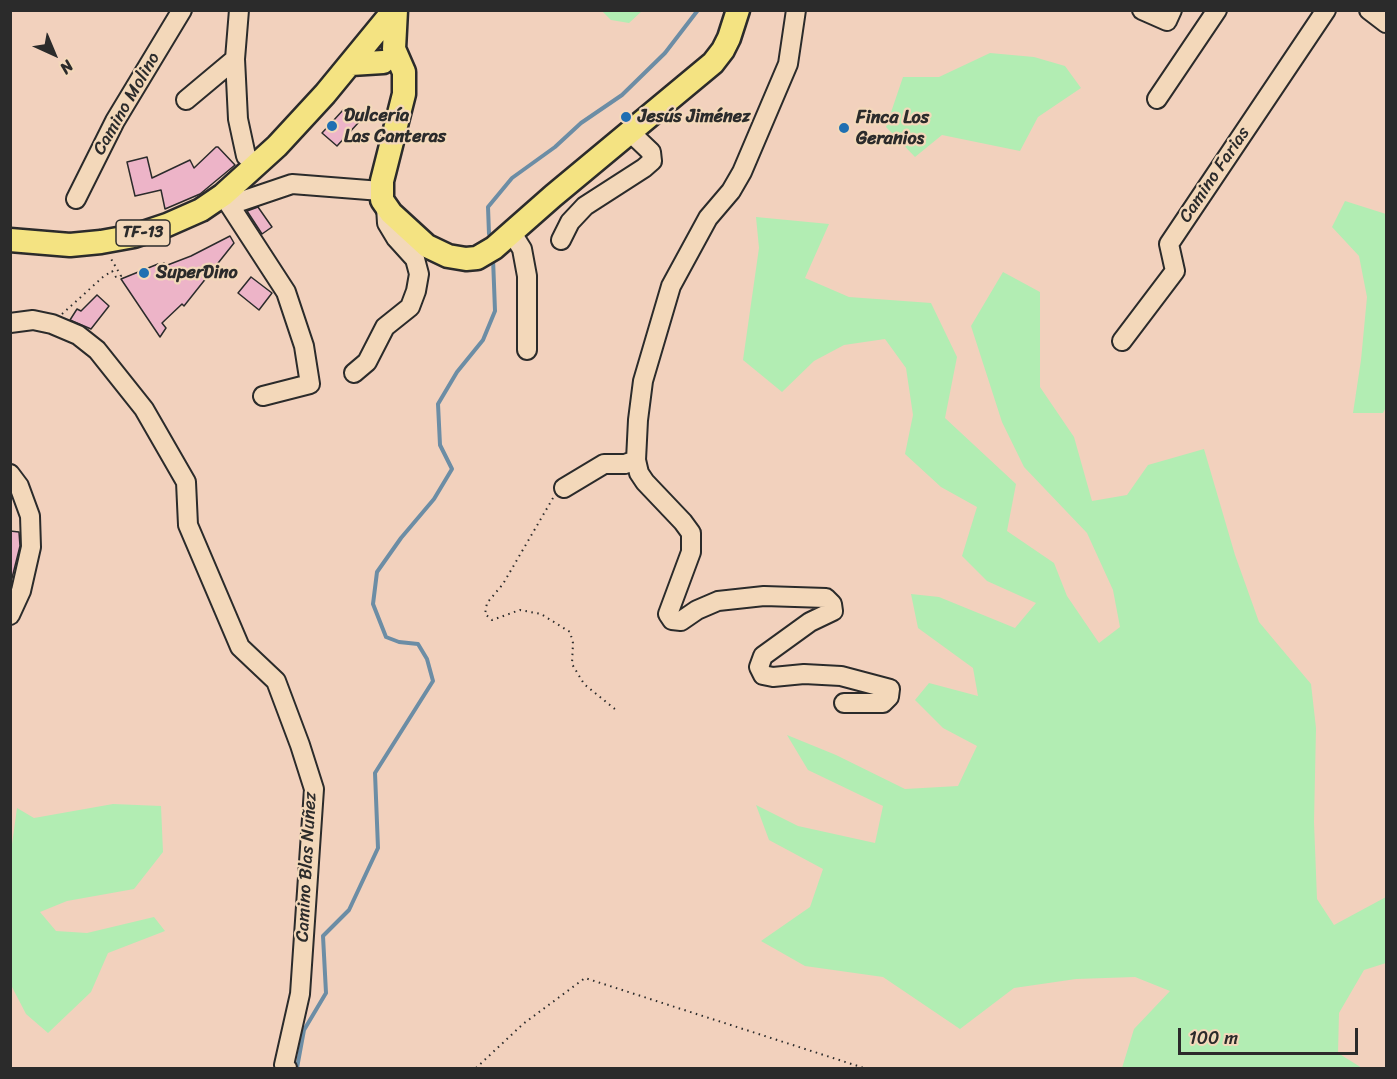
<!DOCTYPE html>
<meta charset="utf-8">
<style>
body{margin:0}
#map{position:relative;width:1397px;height:1079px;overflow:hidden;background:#f2d1bd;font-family:Sriracha,sans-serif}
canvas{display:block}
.frame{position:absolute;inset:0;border:12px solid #2b2b2b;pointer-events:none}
.north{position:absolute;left:24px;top:24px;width:60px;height:60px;-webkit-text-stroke:4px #f3d8ba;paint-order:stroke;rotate:136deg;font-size:16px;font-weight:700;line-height:24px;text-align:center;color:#2b2b2b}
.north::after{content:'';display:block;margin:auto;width:21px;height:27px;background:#2b2b2b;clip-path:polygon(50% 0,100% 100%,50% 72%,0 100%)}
.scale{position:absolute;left:1178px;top:1028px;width:180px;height:27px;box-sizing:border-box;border:3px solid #2b2b2b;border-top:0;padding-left:8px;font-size:18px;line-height:21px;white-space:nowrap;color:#2b2b2b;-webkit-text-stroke:4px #f3d8ba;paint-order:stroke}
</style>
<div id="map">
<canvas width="1397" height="1079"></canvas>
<div class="frame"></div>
<div class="north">N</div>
<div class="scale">100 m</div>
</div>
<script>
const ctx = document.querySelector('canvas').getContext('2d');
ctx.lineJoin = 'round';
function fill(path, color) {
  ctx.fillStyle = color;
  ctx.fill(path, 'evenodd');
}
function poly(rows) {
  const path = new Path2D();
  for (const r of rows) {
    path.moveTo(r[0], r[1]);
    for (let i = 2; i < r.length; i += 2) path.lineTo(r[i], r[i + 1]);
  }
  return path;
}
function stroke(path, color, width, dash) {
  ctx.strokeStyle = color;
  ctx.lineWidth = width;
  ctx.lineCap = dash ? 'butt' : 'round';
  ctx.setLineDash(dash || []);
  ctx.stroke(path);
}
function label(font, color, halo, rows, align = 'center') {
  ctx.font = font + ' Sriracha,sans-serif';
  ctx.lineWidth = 4.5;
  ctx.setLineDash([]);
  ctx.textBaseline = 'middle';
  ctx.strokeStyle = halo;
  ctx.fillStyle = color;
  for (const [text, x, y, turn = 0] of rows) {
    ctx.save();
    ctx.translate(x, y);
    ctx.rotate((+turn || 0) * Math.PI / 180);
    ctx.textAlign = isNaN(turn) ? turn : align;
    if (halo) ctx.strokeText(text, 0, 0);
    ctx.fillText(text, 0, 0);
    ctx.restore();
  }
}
fill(poly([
 [602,11,642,11,629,23,611,20],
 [990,53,1034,57,1065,66,1081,88,1038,117,1020,151,942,135,915,157,886,127,903,77,939,77],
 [1345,201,1386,214,1386,407,1383,413,1353,413,1361,360,1367,297,1359,256,1332,227],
 [756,217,829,224,805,278,849,297,931,303,957,357,945,418,1016,484,1007,531,1054,563,1067,596,1099,643,1120,627,1113,590,1087,533,1024,467,1002,422,971,326,1003,272,1040,292,1040,387,1074,437,1092,501,1127,495,1148,465,1204,449,1235,555,1259,622,1311,684,1316,728,1314,822,1317,899,1334,925,1386,897,1386,963,1364,970,1339,1013,1338,1053,1362,1068,1122,1068,1134,1029,1170,991,1135,977,1076,979,1014,988,960,1029,883,977,805,966,761,941,810,907,823,869,769,840,756,805,798,826,875,843,883,806,808,770,787,735,836,755,905,789,958,786,977,746,943,728,915,700,929,683,978,696,973,668,918,628,911,594,939,597,1015,628,1036,603,987,581,962,556,977,507,941,487,905,454,913,415,906,368,885,339,844,345,814,361,782,392,743,360,759,248],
 [113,804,161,806,163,852,134,889,67,901,40,912,56,931,87,933,154,917,165,931,108,953,91,992,48,1033,26,1014,11,985,10,859,17,808,34,818]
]), '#b2edb3');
stroke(poly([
 [489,234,488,207,512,178,555,147,581,123,622,95,665,53,698,10],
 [297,1068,304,1030,326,993,323,936,349,910,378,848,375,773,433,681,427,659,418,644,399,642,386,637,373,604,377,572,401,538,434,499,452,469,440,445,438,404,457,372,483,340,495,311,493,258]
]), '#6c8da5', 4);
const building = poly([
 [344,109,359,122,337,146,322,133,344,109],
 [216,147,218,147,235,165,200,194,165,209,161,190,135,196,127,162,147,157,152,178,190,160,194,168,216,147],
 [258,207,272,227,262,234,247,211,258,207],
 [230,236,234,243,184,306,182,304,162,323,166,328,160,337,121,279,158,264,159,266,164,263,165,266,191,256,230,236],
 [251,277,272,293,259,310,238,293,251,277],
 [97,295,109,306,91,329,70,320,77,309,81,311,97,295],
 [10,531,19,532,20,546,10,586,10,531]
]);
fill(building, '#edb4c8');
stroke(building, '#2b2b2b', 1.5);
const minor = poly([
 [239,10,235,59,238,119,246,156,257,165],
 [796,10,788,64,742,172,731,191,708,218,671,286,643,381,638,420,636,460,639,473,645,482,683,522,691,533,691,552,668,614,672,620,681,621,697,610,718,601,764,596,826,598,832,604,833,611,810,622,763,656,759,667,763,675,773,677,804,674,841,676,890,689,889,697,883,703,844,703],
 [1142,10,1167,21,1172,10],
 [1369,10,1386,23],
 [1157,99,1217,10],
 [186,100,235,59],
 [223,195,286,292,304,346,310,384,263,396],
 [76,199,115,121,182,10],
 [230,205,292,184,381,191],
 [512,233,522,249,527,276,527,350],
 [561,240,570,222,585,206,644,168,652,161,651,152,630,132],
 [10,323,33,320,52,324,78,335,97,350,144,409,186,482,188,525,240,647,276,681,300,745,314,789,300,994,284,1065,287,1068],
 [1122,341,1175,271,1169,244,1326,10],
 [354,373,367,362,385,327,410,307,416,291,419,274,415,259,396,238,387,223,386,207],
 [10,474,19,486,30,516,31,547,21,591,10,615],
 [564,488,604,464,625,464,636,460]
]);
const major = poly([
 [396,10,394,49,404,72,404,94,382,181,382,200,391,213,427,246,448,256,466,259,477,258,494,248,553,196,713,63,723,50,729,38,738,10],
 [351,64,383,62],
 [10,240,70,245,101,242,134,236,167,225,201,210,223,195,277,146,325,94,394,10]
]);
stroke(minor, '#2b2b2b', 22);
stroke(major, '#2b2b2b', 27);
stroke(poly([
 [62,314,103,277,112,271,116,277,121,276,110,257],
 [553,498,503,584,487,603,485,614,492,620,520,610,541,614,570,632,573,643,572,664,584,684,616,710],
 [476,1068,523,1024,585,978,864,1068]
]), '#2b2b2b', 2, [1.5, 4.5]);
stroke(minor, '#f3d8ba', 18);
stroke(major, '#f4e382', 22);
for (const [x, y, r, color] of [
 [626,117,6,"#1f6fb2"],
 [332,126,6,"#1f6fb2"],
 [844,128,6,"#1f6fb2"],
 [144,273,6,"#1f6fb2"]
]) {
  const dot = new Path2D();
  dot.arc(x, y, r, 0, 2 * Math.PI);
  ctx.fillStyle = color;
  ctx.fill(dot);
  stroke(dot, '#f3d8ba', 2);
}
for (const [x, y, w] of [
 [143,233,54]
]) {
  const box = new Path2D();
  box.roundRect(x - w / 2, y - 13, w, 26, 4.5);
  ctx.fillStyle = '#f3d8ba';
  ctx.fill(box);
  stroke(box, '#2b2b2b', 1.5);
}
label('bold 16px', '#2b2b2b', null, [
 ["TF-13",143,233]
]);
label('18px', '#2b2b2b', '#f3d8ba', [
 ["Camino Molino",127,104,-60],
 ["Camino Farias",1215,175,-56],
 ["Camino Blas Nuñez",307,867,-87]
]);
label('bold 18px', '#2b2b2b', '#f3d8ba', [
 ["Dulcería",344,116],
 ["Las Canteras",344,137],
 ["Jesús Jiménez",638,117],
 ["Finca Los",856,118],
 ["Geranios",856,139],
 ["SuperDino",156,273]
], 'left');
</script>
